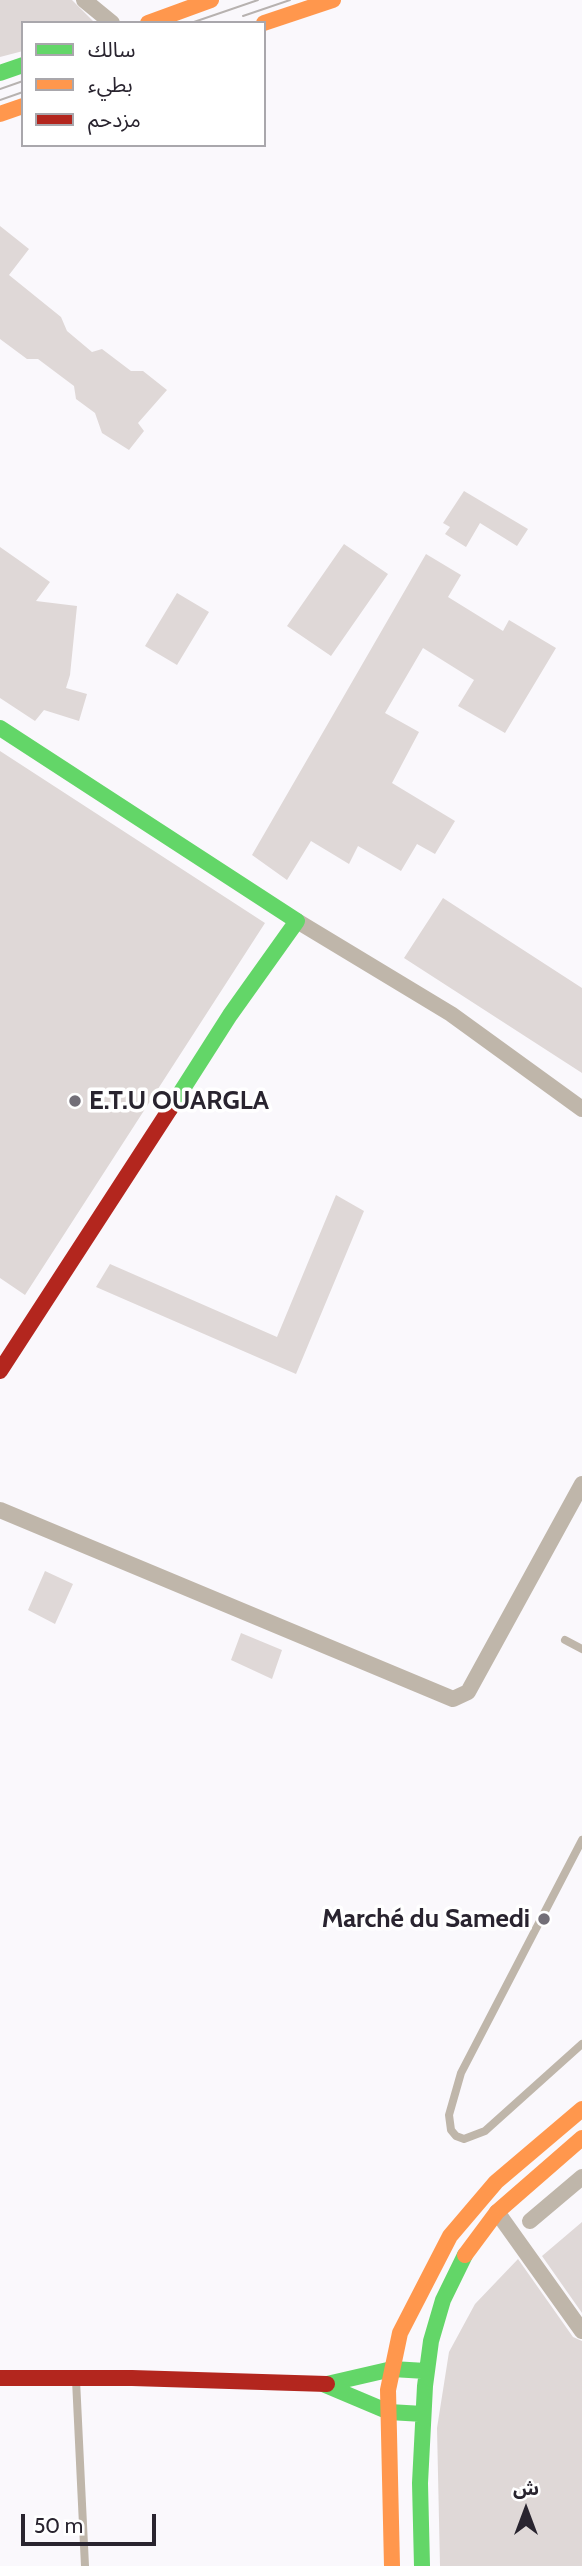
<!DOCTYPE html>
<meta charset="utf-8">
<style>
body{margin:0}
#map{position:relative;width:582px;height:2566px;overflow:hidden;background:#faf8fc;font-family:Cabin,"Noto Sans Arabic",sans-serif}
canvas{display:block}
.legend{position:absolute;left:21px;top:21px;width:245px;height:126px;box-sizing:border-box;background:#fff;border:2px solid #a9a7ac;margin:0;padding:9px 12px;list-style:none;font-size:21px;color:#29242f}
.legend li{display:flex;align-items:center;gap:14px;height:35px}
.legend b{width:35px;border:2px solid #a9a7ac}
.north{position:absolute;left:491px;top:2475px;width:70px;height:70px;-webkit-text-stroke:5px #fff;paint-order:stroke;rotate:0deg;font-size:19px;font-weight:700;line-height:28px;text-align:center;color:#29242f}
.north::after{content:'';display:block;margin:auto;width:24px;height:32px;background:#29242f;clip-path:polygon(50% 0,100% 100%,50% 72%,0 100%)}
.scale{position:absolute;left:21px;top:2514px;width:135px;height:32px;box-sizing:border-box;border:4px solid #29242f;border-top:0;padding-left:9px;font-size:21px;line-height:24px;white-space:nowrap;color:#29242f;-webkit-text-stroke:5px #fff;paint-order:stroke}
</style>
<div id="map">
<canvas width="582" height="2566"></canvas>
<ul class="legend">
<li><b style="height:9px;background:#63d668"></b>سالك</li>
<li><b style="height:9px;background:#ff974d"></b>بطيء</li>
<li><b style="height:9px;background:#b3261e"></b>مزدحم</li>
</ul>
<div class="north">ش</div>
<div class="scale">50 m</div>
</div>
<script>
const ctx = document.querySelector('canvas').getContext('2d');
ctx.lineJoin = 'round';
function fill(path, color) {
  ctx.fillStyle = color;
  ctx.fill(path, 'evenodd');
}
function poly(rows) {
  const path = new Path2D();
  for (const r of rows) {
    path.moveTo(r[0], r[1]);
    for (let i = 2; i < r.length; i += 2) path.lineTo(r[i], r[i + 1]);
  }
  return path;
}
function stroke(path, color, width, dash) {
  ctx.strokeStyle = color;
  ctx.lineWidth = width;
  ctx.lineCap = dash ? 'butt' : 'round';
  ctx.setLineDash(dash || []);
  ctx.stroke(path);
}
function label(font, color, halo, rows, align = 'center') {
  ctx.font = font + ' Cabin,sans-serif';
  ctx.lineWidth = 7;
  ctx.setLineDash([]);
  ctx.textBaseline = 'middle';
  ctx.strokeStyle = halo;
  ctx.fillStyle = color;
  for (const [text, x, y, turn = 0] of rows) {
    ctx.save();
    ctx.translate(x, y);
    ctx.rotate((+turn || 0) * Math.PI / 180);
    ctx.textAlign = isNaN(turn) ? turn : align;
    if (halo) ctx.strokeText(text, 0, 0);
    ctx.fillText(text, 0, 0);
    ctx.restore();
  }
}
fill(poly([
 [0,0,72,0,95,23,23,23,23,51,0,57],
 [0,226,29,249,9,275,61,317,67,331,92,352,102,349,131,371,143,371,167,390,138,423,144,431,129,450,102,433,95,413,76,399,74,386,38,359,27,359,0,339],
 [464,491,528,529,517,546,480,523,466,547,445,534,450,527,443,523],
 [344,544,388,574,331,656,287,626],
 [0,547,50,582,36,601,77,606,70,675,66,688,87,694,79,721,44,710,35,721,0,698],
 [426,554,461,575,448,597,503,631,509,620,556,648,505,733,458,706,474,680,423,648,385,713,419,732,392,783,455,821,435,854,417,844,401,871,358,846,349,864,311,841,287,880,252,855],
 [177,593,209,612,177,665,145,646],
 [0,751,265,923,25,1295,0,1278],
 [443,898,582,988,582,1073,404,958],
 [336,1195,364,1211,296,1374,96,1287,110,1264,277,1337],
 [45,1571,73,1584,55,1624,28,1610],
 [241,1633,282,1650,272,1679,231,1660],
 [582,2222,582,2313,542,2256],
 [518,2259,573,2337,582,2341,582,2566,440,2566,437,2428,449,2352,475,2304]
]), '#dfd8d7');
stroke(poly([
 [565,1640,582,1649],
 [582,1840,461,2073,449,2115,451,2130,456,2136,464,2139,485,2131,582,2044],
 [76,2380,85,2566]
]), '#bfb6aa', 8);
stroke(poly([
 [84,0,112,23],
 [297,921,451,1014,582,1109],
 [0,1510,453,1699,468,1692,582,1484],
 [497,2212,582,2331],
 [530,2221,582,2177]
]), '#bfb6aa', 16);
stroke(poly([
 [0,73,23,65],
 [0,728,297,921,230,1015,170,1109],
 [327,2384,392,2369,426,2371],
 [325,2385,389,2412,423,2414],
 [422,2566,420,2483,425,2386,431,2341,443,2300,465,2255]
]), '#63d668', 16);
stroke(poly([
 [148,23,211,0],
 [264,23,333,0],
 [0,114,23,106],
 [465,2255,497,2212,582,2138],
 [392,2566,388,2390,400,2333,450,2236,496,2182,582,2109]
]), '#ff974d', 16);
stroke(poly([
 [0,1371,170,1109],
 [0,2378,132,2378,327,2384]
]), '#b3261e', 16);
stroke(poly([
 [243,16,290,0],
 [191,23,258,0],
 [0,89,23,81],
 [0,100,23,92]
]), '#b7b2b0', 2);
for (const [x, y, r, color] of [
 [75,1101,7,"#726e77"],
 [544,1919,7,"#726e77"]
]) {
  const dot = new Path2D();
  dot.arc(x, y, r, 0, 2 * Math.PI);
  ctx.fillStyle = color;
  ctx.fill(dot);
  stroke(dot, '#fff', 2.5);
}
label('bold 26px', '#29242f', '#fff', [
 ["E.T.U OUARGLA",89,1101],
 ["Marché du Samedi",530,1919,"right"]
], 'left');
</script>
